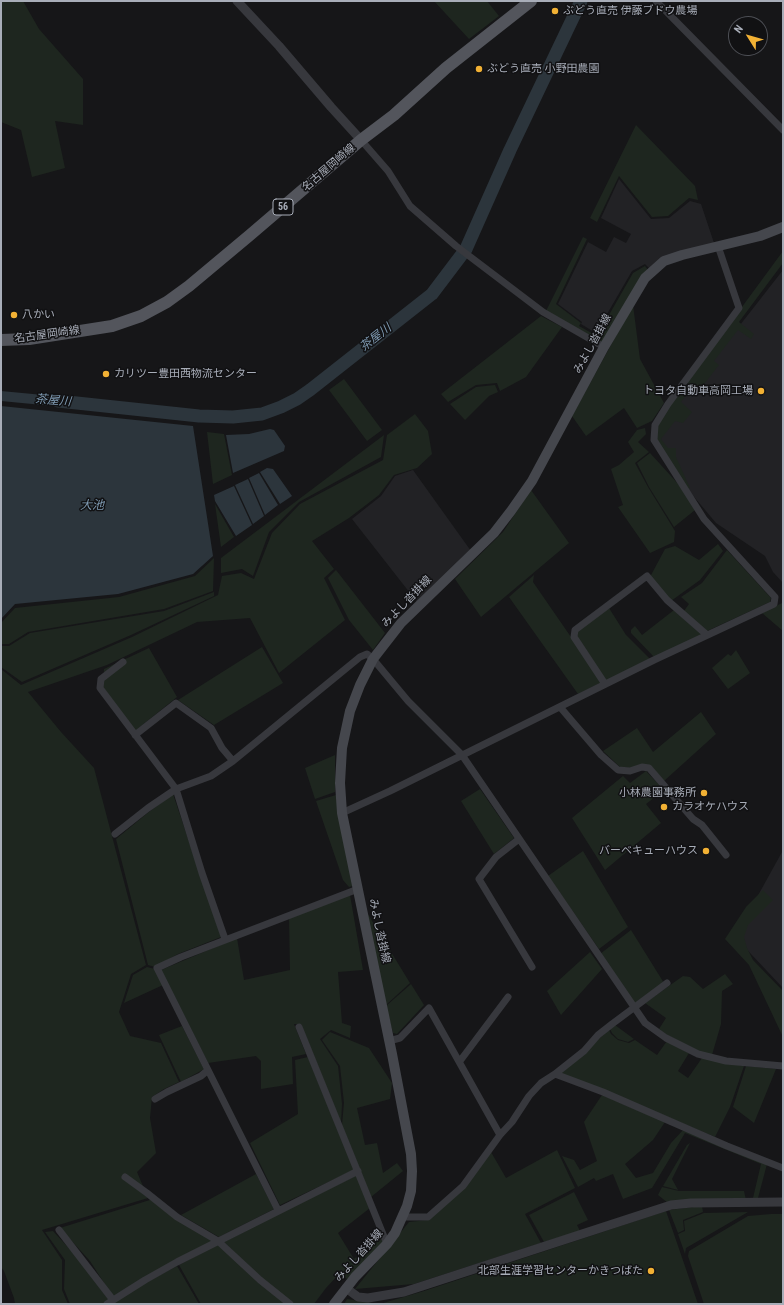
<!DOCTYPE html>
<meta charset="utf-8">
<style>
body{margin:0}
#map{position:relative;width:784px;height:1305px;overflow:hidden;background:#161618;font-family:"Roboto Condensed",sans-serif}
canvas{display:block}
.frame{position:absolute;inset:0;border:2px solid #a8adb8;pointer-events:none}
.north{position:absolute;left:728px;top:16px;width:40px;height:40px;box-sizing:border-box;background:#111113;border:1px solid #4d4f55;border-radius:50%;rotate:307deg;font-size:11px;font-weight:700;line-height:16px;text-align:center;color:#a8adb8}
.north::after{content:'';display:block;margin:auto;width:14px;height:18px;background:#f2b134;clip-path:polygon(50% 0,100% 100%,50% 72%,0 100%)}
</style>
<div id="map">
<canvas width="784" height="1305"></canvas>
<div class="frame"></div>
<div class="north">N</div>
</div>
<script>
const ctx = document.querySelector('canvas').getContext('2d');
ctx.lineJoin = 'round';
function fill(path, color) {
  ctx.fillStyle = color;
  ctx.fill(path, 'evenodd');
}
function poly(rows) {
  const path = new Path2D();
  for (const r of rows) {
    path.moveTo(r[0], r[1]);
    for (let i = 2; i < r.length; i += 2) path.lineTo(r[i], r[i + 1]);
  }
  return path;
}
function stroke(path, color, width, dash) {
  ctx.strokeStyle = color;
  ctx.lineWidth = width;
  ctx.lineCap = dash ? 'butt' : 'round';
  ctx.setLineDash(dash || []);
  ctx.stroke(path);
}
function label(font, color, halo, rows, align = 'center') {
  ctx.font = font + ' "Roboto Condensed","Noto Sans JP",sans-serif';
  ctx.lineWidth = 3;
  ctx.setLineDash([]);
  ctx.textBaseline = 'middle';
  ctx.strokeStyle = halo;
  ctx.fillStyle = color;
  for (const [text, x, y, turn = 0] of rows) {
    ctx.save();
    ctx.translate(x, y);
    ctx.rotate((+turn || 0) * Math.PI / 180);
    ctx.textAlign = isNaN(turn) ? turn : align;
    if (halo) ctx.strokeText(text, 0, 0);
    ctx.fillText(text, 0, 0);
    ctx.restore();
  }
}
fill(poly([
 [619,179,651,219,669,218,690,201,701,204,714,243,649,268,645,264,632,271,596,333,581,324,582,322,558,304,588,242,606,252,614,237,626,243,631,234,601,218],
 [783,270,783,583,773,572,765,556,716,523,690,492,651,439],
 [413,470,471,551,417,602,352,519,381,496,395,476],
 [782,852,783,853,783,988,735,937]
]), '#222225');
fill(poly([
 [1,1,23,1,39,29,83,79,83,125,55,121,65,168,32,177,21,130,1,122],
 [434,1,487,1,499,16,469,39],
 [636,125,695,186,698,200,689,198,668,216,652,217,619,176,597,222,590,218],
 [583,237,587,239,556,304,581,323,579,326,597,336,633,273,645,266,648,270,603,343,546,311],
 [783,251,783,263,739,322,754,334,751,339,738,330,714,361,719,365,701,388,695,384,681,402,692,412,683,423,675,421,661,439,668,448,676,448,676,457,690,488,688,489,656,439,657,426,670,405],
 [633,305,640,359,664,403,652,421,637,428,624,408,586,436,572,416],
 [541,316,562,327,526,377,500,391,497,383,476,385,448,402,441,394],
 [344,379,382,430,367,441,329,390],
 [495,385,498,392,489,396,465,420,450,404,476,387],
 [415,414,428,431,432,454,417,468,394,475,379,495,349,518,312,541,334,569,324,578,345,620,279,673,250,618,197,622,107,665,28,692,61,732,94,768,146,965,131,974,119,1012,130,1036,161,1043,179,1082,164,1089,152,1097,150,1118,156,1153,137,1172,148,1198,42,1230,62,1260,62,1290,68,1304,15,1304,14,1298,4,1271,1,1267,1,669,21,685,132,637,218,595,222,576,241,573,254,579,272,533,300,504,383,460,387,435],
 [645,428,646,434,638,442,649,452,635,463,648,487,675,531,674,542,650,553,618,507,623,505,611,469,619,465,634,452,628,442,637,430],
 [207,432,224,434,232,475,213,484],
 [384,435,381,457,299,502,269,532,253,576,242,569,221,573,221,558],
 [650,453,681,487,695,510,674,527,649,487,637,463],
 [531,490,569,543,481,617,455,579,503,532],
 [215,504,234,537,221,547],
 [718,544,723,551,700,580,671,601,650,577,665,549,675,546,699,560],
 [727,550,771,598,770,602,707,631,684,611,689,604,681,597,702,583],
 [214,558,213,591,164,609,28,632,9,644,1,644,1,623,15,608,119,597,195,576],
 [336,570,385,633,373,650,349,620,328,578],
 [534,575,533,582,602,682,578,694,509,597],
 [214,592,214,596,131,635,22,682,1,667,1,646,9,646,30,633,164,611],
 [782,603,783,604,783,631,762,613],
 [609,608,626,635,650,659,606,681,577,636,578,631],
 [674,610,702,635,654,657,631,633,631,630,635,626,642,635],
 [262,647,283,683,214,725,178,700],
 [149,648,177,697,135,731,103,687,104,669],
 [736,650,750,673,728,689,712,668,728,654,731,656],
 [701,712,716,734,664,781,651,766,630,768,620,767,603,751,637,728,653,752],
 [335,755,335,792,315,799,305,768],
 [646,771,664,790,646,804,661,823,605,870,572,818,623,776,630,783],
 [480,789,514,838,494,854,461,801],
 [173,794,221,937,178,954,155,967,148,965,116,839,150,811],
 [336,795,353,886,349,887,343,880,339,868,316,801],
 [583,851,628,927,599,949,548,876],
 [763,890,773,900,748,925,744,937,747,948,753,960,783,991,783,1037,749,965,725,939,746,907],
 [350,895,363,970,338,972,342,1023,351,1026,350,1038,331,1030,320,1039,338,1066,342,1104,341,1123,301,1024,294,1024,306,1054,292,1057,293,1084,261,1089,261,1061,256,1056,208,1063,161,970,237,938,244,980,290,970,289,918],
 [366,911,410,983,386,1005],
 [631,930,664,983,634,1004,600,954],
 [590,952,602,969,561,1015,547,991],
 [147,967,155,969,163,985,124,1003,133,975],
 [725,974,733,984,722,991,721,1024,712,1055,699,1052,667,1035,659,1029,666,1018,645,1003,683,976,690,977,703,989],
 [411,984,424,1005,397,1034,393,1033,386,1006],
 [615,1025,634,1039,628,1042,618,1039,612,1033,610,1029],
 [182,1026,204,1069,181,1082,159,1035],
 [609,1030,611,1034,618,1040,629,1043,635,1040,657,1055,667,1041,689,1053,678,1071,688,1078,702,1058,744,1066,730,1107,715,1137,604,1090,560,1073],
 [330,1032,369,1048,392,1083,390,1099,357,1108,365,1145,377,1143,383,1173,397,1163,403,1171,371,1197,342,1125,344,1103,340,1066,322,1040],
 [308,1057,354,1170,280,1205,250,1143,298,1114,295,1060],
 [746,1066,776,1069,754,1123,733,1107],
 [602,1095,665,1122,653,1140,625,1164,636,1178,653,1173,671,1143,683,1130,767,1164,758,1198,753,1198,761,1164,685,1133,652,1188,623,1199,613,1174,596,1181,594,1178,578,1187,562,1156,574,1160,580,1170,597,1161,584,1122],
 [690,1143,672,1179,678,1190,663,1186,687,1145],
 [557,1150,575,1188,525,1214,541,1243,414,1284,355,1289,409,1222,428,1220,491,1152,506,1178],
 [256,1174,274,1209,219,1237,181,1215],
 [357,1175,370,1208,338,1233,354,1259,380,1236,383,1243,347,1279,340,1273,326,1288,314,1304,293,1304,262,1279,224,1242,280,1213],
 [662,1187,679,1191,744,1191,746,1200,668,1203,658,1195],
 [574,1192,588,1220,577,1225,580,1231,544,1242,529,1215],
 [153,1199,214,1241,113,1297,90,1261,60,1228],
 [702,1206,703,1212,683,1220,684,1230,678,1233,669,1210],
 [666,1211,698,1304,344,1304,347,1299,380,1304,424,1291],
 [748,1212,686,1248,685,1254,678,1234,685,1231,684,1221,704,1213],
 [771,1214,783,1214,783,1304,704,1304,688,1256,689,1251,748,1216],
 [53,1231,77,1257,109,1300,102,1304,70,1304,64,1289,65,1260,45,1232],
 [218,1244,286,1304,201,1304,179,1265],
 [177,1266,199,1304,112,1304,145,1283]
]), '#1e261f');
fill(poly([
 [1,391,75,398,74,408,1,401],
 [1,406,193,426,213,556,193,574,118,594,15,604,1,619],
 [270,429,274,430,285,446,284,451,233,473,226,435,249,434],
 [267,468,273,469,292,496,280,504,260,472],
 [259,473,278,505,265,515,249,478],
 [248,479,264,516,253,524,235,485],
 [234,486,252,525,236,536,215,501,214,495]
]), '#2c353c');
stroke(poly([
 [58,401,199,416,233,417,262,414,281,407,297,399,310,390,432,294,466,249,510,150,581,1]
]), '#2c353c', 13);
stroke(poly([
 [656,1,783,130],
 [361,140,388,171,410,206,456,246,543,312,604,347],
 [123,662,101,679,100,688,176,789,202,873,225,939],
 [605,684,574,637,575,630,647,576,667,600,707,635],
 [560,707,601,755,618,770,630,771,642,767,649,768,693,819,702,825,726,855],
 [135,735,176,703,211,728,222,748,233,761],
 [342,813,390,791,654,660,774,604,775,597,704,519,654,440,655,425,668,404,739,308,718,246],
 [115,834,148,808,176,789,211,776,233,761,360,657,367,654,373,659,408,701,462,755,645,1023,666,1038,698,1054,726,1061,783,1066],
 [519,839,496,857,479,879,532,967],
 [299,1027,387,1244],
 [389,1041,400,1038,429,1008,500,1135],
 [460,1061,508,997],
 [555,1074,603,1092,727,1146,783,1168],
 [155,1099,167,1092,201,1076,208,1070],
 [125,1177,147,1193,177,1217,218,1241,260,1280,290,1304],
 [278,1210,157,968,181,957,358,889],
 [403,1217,428,1217,463,1186,500,1135,512,1122,529,1096,541,1083,555,1074,584,1051,598,1035,612,1024,667,983],
 [59,1230,113,1300],
 [107,1304,145,1280,177,1262,358,1171]
]), '#37383d', 7);
stroke(poly([
 [237,1,279,46,331,107,361,140],
 [346,1288,358,1297,368,1298,404,1292,671,1205,691,1203,783,1202]
]), '#37383d', 9);
stroke(poly([
 [334,1304,355,1277,387,1244,395,1233,407,1206,411,1191,412,1171,411,1154,392,1054,342,813,340,783,342,748,350,711,360,685,373,659,401,623,494,533,511,511,532,481,604,347,645,278,664,261,682,255,760,236,783,227]
]), '#45474d', 10);
stroke(poly([
 [1,340,29,339,112,326,141,316,167,302,189,286,250,235,361,140,394,115,446,68,531,1]
]), '#53555c', 12);
for (const [x, y, r, color] of [
 [555,11,4,"#f2b134"],
 [479,69,4,"#f2b134"],
 [14,315,4,"#f2b134"],
 [106,374,4,"#f2b134"],
 [761,391,4,"#f2b134"],
 [704,793,4,"#f2b134"],
 [664,807,4,"#f2b134"],
 [706,851,4,"#f2b134"],
 [651,1271,4,"#f2b134"]
]) {
  const dot = new Path2D();
  dot.arc(x, y, r, 0, 2 * Math.PI);
  ctx.fillStyle = color;
  ctx.fill(dot);
  stroke(dot, '#111113', 1.5);
}
for (const [x, y, w] of [
 [283,207,20]
]) {
  const box = new Path2D();
  box.roundRect(x - w / 2, y - 8, w, 16, 3);
  ctx.fillStyle = '#111113';
  ctx.fill(box);
  stroke(box, '#a8adb8', 1);
}
label('bold 10px', '#a8adb8', null, [
 ["56",283,207]
]);
label('11px', '#a8adb8', '#111113', [
 ["ぶどう直売 伊藤ブドウ農場",563,11],
 ["ぶどう直売 小野田農園",487,69],
 ["八かい",22,315],
 ["カリツー豊田西物流センター",114,374],
 ["トヨタ自動車高岡工場",753,391,"right"],
 ["小林農園事務所",696,793,"right"],
 ["カラオケハウス",672,807],
 ["バーベキューハウス",698,851,"right"],
 ["北部生涯学習センターかきつばた",643,1271,"right"]
], 'left');
label('11px', '#a8adb8', '#111113', [
 ["名古屋岡崎線",329,168,-41],
 ["名古屋岡崎線",47,335,-8],
 ["みよし沓掛線",593,344,-61],
 ["みよし沓掛線",407,602,-46],
 ["みよし沓掛線",379,931,78],
 ["みよし沓掛線",359,1256,-48]
]);
label('italic 12px', '#7f9bb3', '#111113', [
 ["茶屋川",376,338,-38],
 ["茶屋川",53,401,5],
 ["大池",92,506]
]);
</script>
